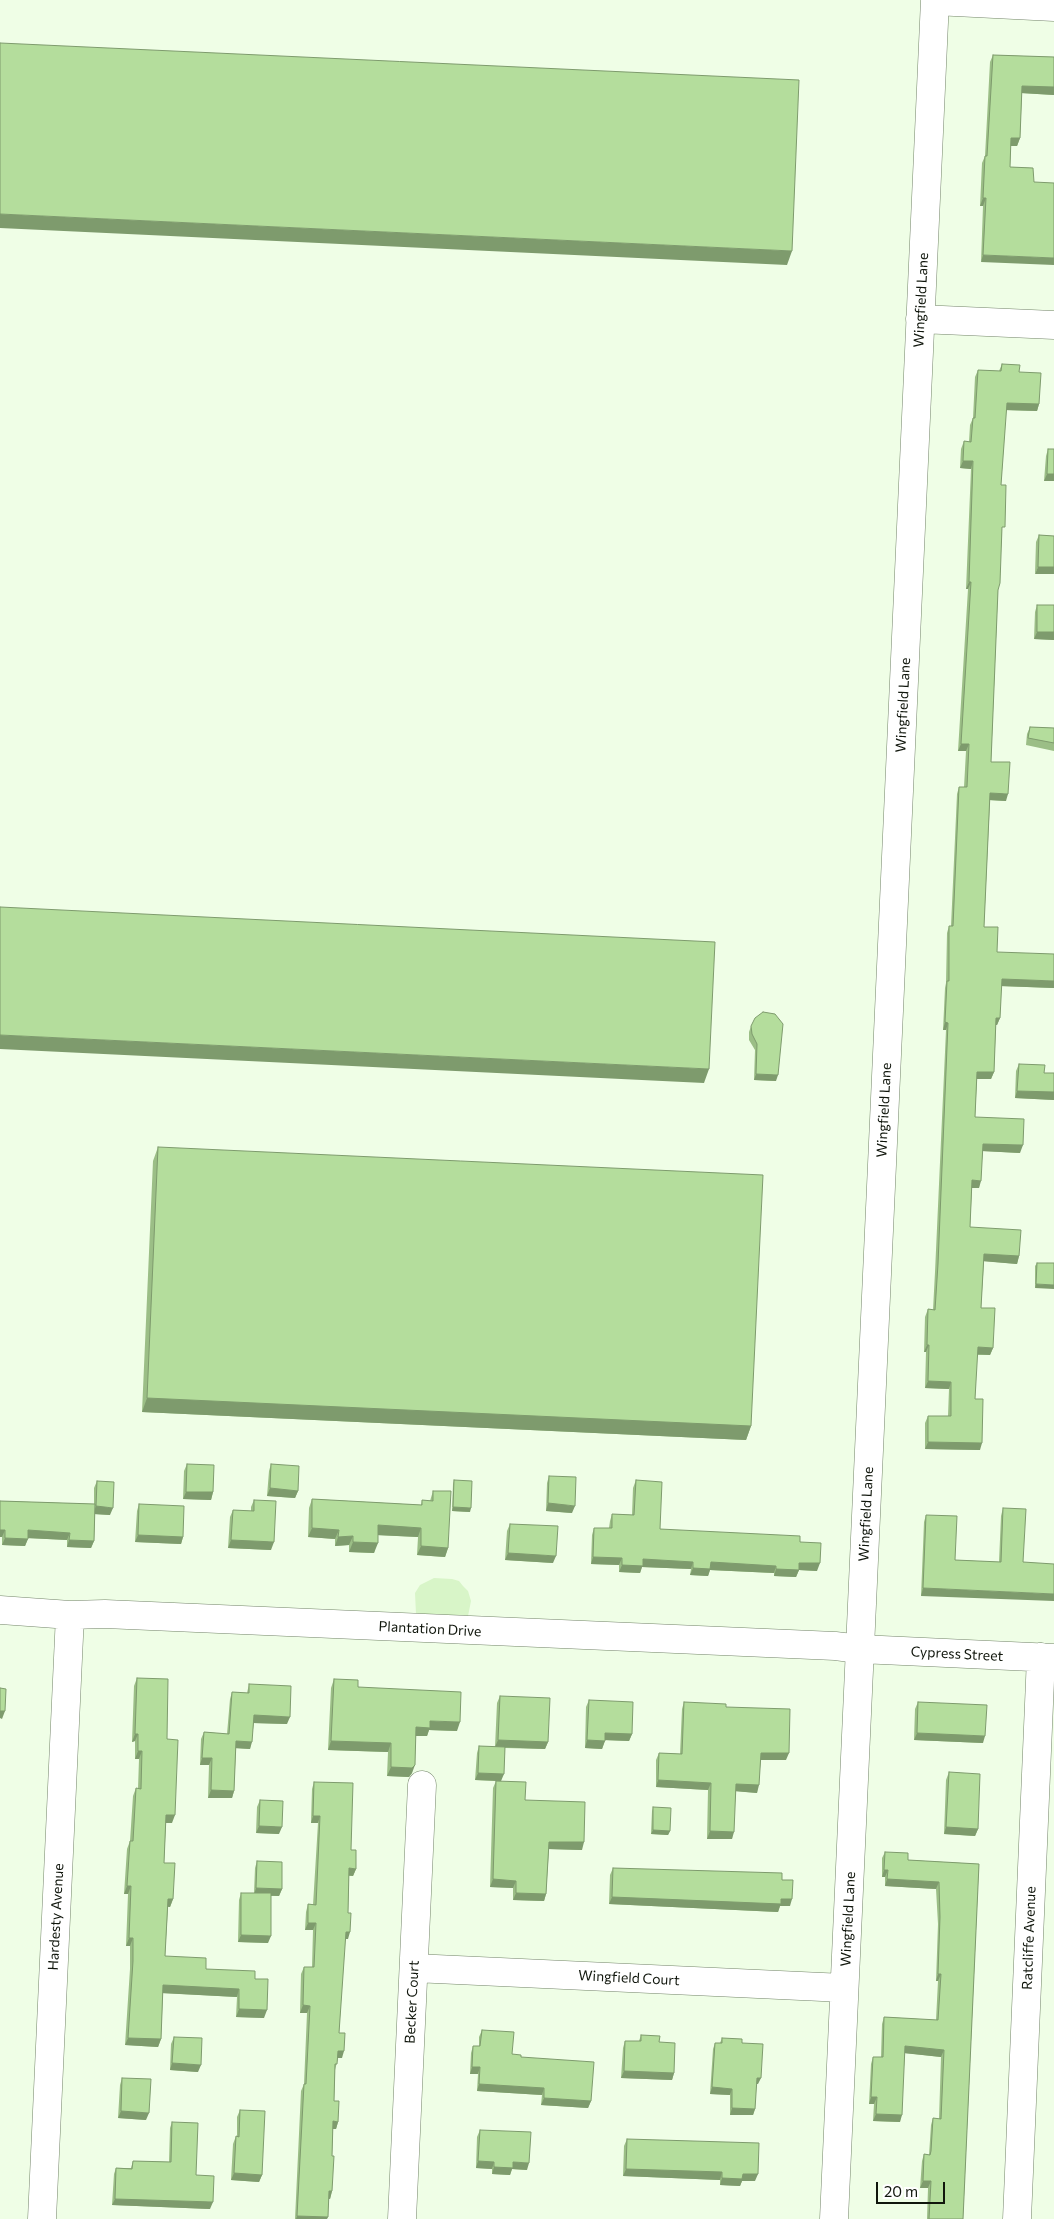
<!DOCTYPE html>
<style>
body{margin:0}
#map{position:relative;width:1054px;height:2219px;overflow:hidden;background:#effee6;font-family:Commissioner,sans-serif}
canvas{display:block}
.scale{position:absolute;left:876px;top:2182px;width:69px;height:22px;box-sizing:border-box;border:2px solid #10160c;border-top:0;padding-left:6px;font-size:15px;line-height:18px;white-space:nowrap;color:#10160c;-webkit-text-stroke:4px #fff;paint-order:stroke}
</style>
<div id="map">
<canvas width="1054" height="2219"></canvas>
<div class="scale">20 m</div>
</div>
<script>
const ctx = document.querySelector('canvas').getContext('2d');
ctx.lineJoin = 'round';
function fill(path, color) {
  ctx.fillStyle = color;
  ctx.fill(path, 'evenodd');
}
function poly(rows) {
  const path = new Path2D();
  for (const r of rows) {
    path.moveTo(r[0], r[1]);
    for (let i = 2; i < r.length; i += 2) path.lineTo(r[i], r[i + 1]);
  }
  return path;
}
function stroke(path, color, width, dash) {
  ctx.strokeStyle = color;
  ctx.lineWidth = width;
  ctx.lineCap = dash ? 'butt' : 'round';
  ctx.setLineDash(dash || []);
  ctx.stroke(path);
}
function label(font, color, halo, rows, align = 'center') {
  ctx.font = font + ' Commissioner,sans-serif';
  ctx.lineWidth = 4;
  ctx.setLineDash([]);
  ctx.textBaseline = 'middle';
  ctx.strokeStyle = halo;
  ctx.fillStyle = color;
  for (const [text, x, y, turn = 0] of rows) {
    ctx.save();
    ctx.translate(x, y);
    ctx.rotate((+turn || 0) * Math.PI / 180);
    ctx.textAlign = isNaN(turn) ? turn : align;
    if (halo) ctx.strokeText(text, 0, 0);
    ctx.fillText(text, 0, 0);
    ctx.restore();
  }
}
fill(poly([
 [434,1578,452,1579,459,1581,463,1586,468,1591,471,1601,468,1616,416,1614,415,1593,420,1585]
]), '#d8f5c8');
const minor = poly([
 [935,1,1054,7],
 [920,319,1054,325],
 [0,1610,70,1615,105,1614,835,1646,860,1649,1054,1658],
 [414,1968,844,1988],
 [42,2219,70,1615],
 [402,2219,422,1785],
 [834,2219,935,0],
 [1017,2219,1041,1657]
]);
stroke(minor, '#74856a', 29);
stroke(minor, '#fff', 28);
fill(poly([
 [993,55,1054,57,1054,95,1022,93,1020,138,1017,146,1011,146,1010,167,1033,168,981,262,983,206,980,206,982,163,985,156,990,62],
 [1002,364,1019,372,1039,404,1037,411,1006,410,1001,485,1002,535,998,590,991,762,1006,801,990,800,984,927,997,952,1054,988,1001,986,1000,1018,997,1025,996,1025,994,1072,991,1079,977,1079,975,1117,1020,1153,983,1151,979,1188,972,1188,970,1227,1019,1256,1017,1264,984,1261,981,1308,993,1348,990,1355,977,1355,975,1399,980,1450,925,1449,925,1423,928,1416,948,1416,949,1389,925,1388,926,1352,924,1352,925,1317,928,1309,933,1310,935,1272,946,1030,943,1030,945,988,946,983,947,933,949,926,951,926,957,794,959,787,964,787,966,751,958,751,968,589,966,589,971,469,960,468,961,449,964,441,969,442,970,425,973,418,975,377,978,370,999,371],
 [1048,449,1054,481,1044,481,1046,456],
 [1039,535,1054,536,1035,574,1036,542],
 [1037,605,1054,605,1054,640,1034,639,1035,612],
 [1030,727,1054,728,1054,751,1026,745,1027,734],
 [751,1026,776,1081,754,1080,755,1050,749,1040,749,1032],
 [1019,1064,1044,1073,1054,1073,1054,1100,1015,1098,1016,1071],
 [158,1147,751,1426,746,1440,142,1412,153,1161],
 [1037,1263,1054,1263,1035,1288,1035,1266],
 [187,1464,213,1492,211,1500,183,1499,184,1471],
 [271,1464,298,1491,295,1498,267,1496,269,1471],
 [549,1476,572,1513,546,1511,547,1483],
 [454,1480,470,1512,452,1511,453,1484],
 [636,1480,660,1529,800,1542,817,1571,799,1570,796,1577,774,1576,774,1573,710,1570,708,1576,690,1575,691,1569,642,1567,640,1573,619,1572,619,1565,591,1564,592,1535,594,1528,609,1528,610,1521,612,1514,632,1515,633,1488],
 [97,1481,110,1515,95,1514,94,1541,91,1548,67,1547,67,1540,28,1538,25,1546,2,1545,2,1537,0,1537,0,1501,94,1504,94,1488],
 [433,1491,448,1548,445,1557,417,1555,418,1537,378,1535,374,1553,349,1552,349,1545,335,1546,335,1539,308,1537,309,1508,312,1499,421,1505,422,1500,430,1501],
 [254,1500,271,1550,228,1548,230,1517,233,1510,251,1511,251,1507],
 [139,1504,183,1537,181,1544,135,1542,137,1511],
 [1003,1508,1023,1562,921,1596,924,1522,926,1515,955,1560,999,1562,1001,1516],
 [510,1524,553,1563,505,1560,507,1531],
 [137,1678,167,1739,172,1823,166,1823,164,1863,173,1899,170,1907,168,1907,165,1956,206,1969,255,1979,264,2018,236,2017,237,1997,163,1993,161,2039,158,2047,125,2045,130,1969,130,1946,126,1946,128,1894,124,1894,127,1849,130,1841,133,1796,136,1788,138,1789,139,1759,135,1759,135,1741,132,1742,134,1686],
 [334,1679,358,1687,457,1731,429,1730,427,1736,416,1736,412,1773,409,1777,387,1776,388,1752,328,1750,331,1688],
 [249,1684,287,1724,254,1723,250,1749,236,1748,234,1791,232,1798,208,1798,209,1765,200,1765,201,1739,204,1732,227,1734,230,1699,232,1692,247,1693],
 [500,1696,548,1742,545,1749,505,1748,501,1781,525,1800,582,1850,549,1849,546,1894,544,1901,513,1900,513,1888,490,1887,493,1788,496,1781,475,1780,477,1753,479,1746,495,1747,497,1703],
 [589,1700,632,1734,629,1741,605,1740,602,1749,585,1748,586,1707],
 [684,1702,726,1707,786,1760,761,1760,757,1793,736,1791,732,1839,707,1839,708,1790,656,1787,656,1760,659,1753,680,1754,682,1709],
 [918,1702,983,1743,914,1740,915,1709],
 [949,1772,978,1829,975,1836,944,1834,946,1780],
 [314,1782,351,1850,356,1869,353,1876,349,1876,348,1913,348,1939,345,1939,339,2033,342,2058,338,2058,335,2070,334,2101,338,2122,336,2129,333,2129,332,2156,332,2191,330,2199,329,2199,327,2219,295,2219,301,2091,304,2084,307,2013,300,2013,301,1974,304,1967,312,1967,313,1930,305,1930,306,1912,308,1904,313,1905,318,1823,311,1823,312,1789],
 [260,1800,279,1834,256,1833,257,1807],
 [653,1807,670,1831,668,1835,651,1834,652,1811],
 [885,1852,908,1860,979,1864,963,2219,927,2219,928,2188,920,2188,922,2161,924,2154,929,2155,931,2125,933,2118,939,2119,941,2057,905,2053,900,2122,873,2121,874,2104,869,2104,871,2064,873,2057,881,2057,882,2024,884,2017,936,2020,938,1981,936,1981,938,1924,936,1889,885,1886,885,1877,882,1877,882,1858],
 [257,1861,282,1889,279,1896,271,1896,268,1943,238,1942,239,1900,241,1893,254,1893,255,1868],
 [613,1868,782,1880,790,1906,780,1906,778,1912,609,1904,610,1875],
 [482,2030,512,2054,521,2057,591,2101,588,2108,541,2105,542,2095,477,2091,478,2074,470,2074,471,2053,473,2046,479,2046,479,2037],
 [641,2035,674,2073,672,2080,621,2078,623,2048,625,2041,639,2041],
 [174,2037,198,2072,170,2070,171,2044],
 [722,2038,742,2043,758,2084,756,2084,755,2109,753,2115,730,2115,730,2095,710,2094,713,2049,715,2043,720,2043],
 [122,2078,146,2120,118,2118,120,2085],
 [240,2110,262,2175,259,2182,231,2180,233,2144,236,2136,237,2137,237,2117],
 [172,2122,210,2209,112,2205,114,2174,116,2168,131,2168,133,2161,169,2162,170,2128],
 [480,2130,527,2170,512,2169,510,2175,492,2174,492,2169,476,2168,477,2137],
 [627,2139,755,2181,742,2181,740,2186,720,2185,720,2180,623,2176,624,2146]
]), '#9bbe86');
fill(poly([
 [1022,86,1054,87,1054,95,1020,93],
 [1011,138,1020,138,1017,146,1008,146],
 [983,198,986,198,983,206,980,206],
 [0,214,792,251,787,265,0,228],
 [983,255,1054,258,1054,265,981,262],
 [1007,403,1039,404,1037,411,1004,410],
 [963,461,973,461,971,469,960,468],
 [1047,474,1054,474,1054,481,1044,481],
 [1038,567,1054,567,1054,574,1035,574],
 [969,582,971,582,968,589,966,589],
 [1037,632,1054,632,1054,640,1034,639],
 [961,744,969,744,966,751,958,751],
 [990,793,1008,794,1006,801,988,800],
 [1002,979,1054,981,1054,988,999,986],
 [996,1018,1000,1018,997,1025,994,1025],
 [945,1022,948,1023,946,1030,943,1030],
 [0,1035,709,1069,704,1083,0,1049],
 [977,1072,994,1072,991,1079,975,1079],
 [756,1074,778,1075,776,1081,754,1080],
 [1017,1091,1054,1092,1054,1100,1015,1098],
 [983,1144,1023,1145,1020,1153,981,1151],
 [972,1180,981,1181,979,1188,970,1188],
 [984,1254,1019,1256,1017,1264,981,1261],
 [1036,1284,1054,1285,1054,1289,1035,1288],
 [927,1345,929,1345,926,1352,924,1352],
 [978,1347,993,1348,990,1355,975,1354],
 [928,1381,951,1382,949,1389,925,1388],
 [147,1398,751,1426,746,1440,142,1412],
 [928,1442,982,1443,980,1450,925,1449],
 [270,1488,298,1491,295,1498,267,1496],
 [186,1492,213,1492,211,1500,183,1499],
 [548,1503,575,1506,572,1513,546,1511],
 [96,1506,113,1508,110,1515,93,1514],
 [453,1507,471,1508,470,1512,452,1511],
 [378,1525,421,1528,418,1537,375,1535],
 [312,1528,339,1530,335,1539,308,1537],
 [0,1530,5,1530,2,1537,0,1537],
 [28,1530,70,1533,67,1540,26,1538],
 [138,1535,183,1537,181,1544,135,1542],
 [353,1536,349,1545,335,1546,338,1537],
 [5,1538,28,1539,25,1546,2,1545],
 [69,1540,94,1541,91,1548,67,1547],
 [231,1540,274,1542,271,1550,228,1548],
 [353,1542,378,1543,374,1553,349,1552],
 [421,1546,448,1548,445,1557,417,1555],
 [508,1553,556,1556,553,1563,505,1560],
 [593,1557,622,1558,619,1565,591,1564],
 [643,1559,693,1562,691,1569,642,1567,640,1573,619,1572,622,1565],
 [711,1562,776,1566,774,1573,710,1570,708,1576,690,1575,693,1568],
 [799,1563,820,1563,817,1571,799,1570,796,1577,774,1576,776,1569],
 [923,1588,1054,1594,1054,1601,921,1596],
 [0,1711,5,1711,2,1719,0,1718],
 [254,1715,290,1717,287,1724,252,1723],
 [430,1721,460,1722,457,1731,429,1730,427,1736,413,1736,416,1727],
 [605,1733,632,1734,629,1741,603,1740],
 [917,1733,985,1736,983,1743,914,1740],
 [135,1734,138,1734,135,1741,132,1742],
 [498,1740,548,1742,545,1749,495,1747],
 [587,1740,605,1741,602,1749,585,1748],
 [236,1741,252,1742,250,1749,233,1748],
 [331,1741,391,1743,388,1752,328,1750],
 [138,1751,142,1751,139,1759,135,1759],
 [761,1753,789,1753,786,1760,758,1760],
 [202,1758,212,1758,209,1765,200,1765],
 [415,1765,412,1773,409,1777,387,1776,391,1767],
 [478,1773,504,1774,501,1781,475,1780],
 [658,1780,711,1783,708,1790,656,1787],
 [736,1784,759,1785,757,1793,733,1791],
 [211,1790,234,1791,232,1798,208,1798],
 [166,1815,175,1815,172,1823,163,1823],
 [313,1816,320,1816,318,1823,311,1823],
 [259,1826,282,1827,279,1834,256,1833],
 [946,1827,978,1829,975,1836,944,1834],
 [653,1830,670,1831,668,1835,651,1834],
 [710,1831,734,1832,732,1839,707,1839],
 [549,1842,584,1842,582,1850,547,1849],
 [349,1868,356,1869,353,1876,347,1875],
 [884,1870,888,1870,885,1877,882,1877],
 [493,1879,516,1881,513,1888,490,1887],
 [887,1879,939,1882,936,1889,885,1886],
 [127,1886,131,1886,128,1894,124,1894],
 [256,1888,282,1889,279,1896,254,1895],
 [516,1893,546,1894,544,1901,513,1900],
 [612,1897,781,1899,792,1899,790,1906,780,1906,778,1912,609,1904],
 [168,1899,173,1899,170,1907,165,1906],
 [308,1923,316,1923,313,1930,305,1930],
 [346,1932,350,1932,348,1939,343,1939],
 [241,1935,271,1936,268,1943,238,1942],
 [129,1938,133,1938,130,1946,126,1946],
 [938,1974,941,1974,938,1981,936,1981],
 [163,1985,239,1989,237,1997,160,1993],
 [303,2005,310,2006,307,2013,300,2013],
 [239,2009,267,2010,264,2018,236,2017],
 [128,2038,161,2039,158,2047,125,2045],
 [905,2046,944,2050,941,2057,903,2053],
 [338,2051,344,2051,342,2058,335,2058],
 [172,2063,201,2065,198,2072,170,2070],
 [472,2067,480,2067,478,2074,470,2074],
 [624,2071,674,2073,672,2080,621,2078],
 [757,2078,761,2078,758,2084,754,2084],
 [479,2084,544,2088,542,2095,477,2091],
 [712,2087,732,2089,730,2095,710,2094],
 [871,2097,877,2097,874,2104,869,2104],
 [544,2098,591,2101,588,2108,541,2105],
 [732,2108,755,2109,753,2115,730,2115],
 [121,2111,149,2113,146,2120,118,2118],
 [876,2114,902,2115,900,2122,873,2121],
 [333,2121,338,2122,336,2129,330,2129],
 [478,2161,494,2162,492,2169,476,2168],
 [513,2162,529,2163,527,2170,512,2169,510,2175,492,2174,494,2167],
 [626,2169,722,2172,720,2180,623,2176],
 [234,2173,262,2175,259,2182,231,2180],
 [743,2174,758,2174,755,2181,742,2181,740,2186,720,2185,722,2178],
 [923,2181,931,2181,928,2188,920,2188],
 [329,2191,332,2191,330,2199,327,2198],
 [115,2199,213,2202,210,2209,112,2205],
 [297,2216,328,2217,327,2219,296,2219]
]), '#7e9b6d');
const building = poly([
 [0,43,799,80,792,251,0,214,0,43],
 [993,55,1054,57,1054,87,1022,86,1020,138,1011,138,1010,167,1033,168,1034,182,1054,183,1054,258,983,255,986,198,983,198,985,156,987,156,993,55],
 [1002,364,1020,365,1019,372,1041,373,1039,404,1007,403,1001,485,1006,485,1005,527,1002,527,1000,583,998,590,991,762,1010,762,1008,794,990,793,984,927,998,927,997,952,1054,954,1054,981,1002,979,1000,1018,996,1018,994,1072,977,1072,975,1117,1024,1119,1023,1145,983,1144,981,1181,972,1180,970,1227,1021,1230,1019,1256,984,1254,981,1308,995,1308,993,1348,978,1347,975,1399,983,1399,982,1443,928,1442,928,1416,951,1416,951,1382,928,1381,929,1345,927,1345,928,1309,935,1310,938,1264,948,1023,945,1022,947,981,949,981,949,926,953,926,959,787,967,787,969,744,961,744,971,582,969,582,973,461,963,461,964,441,971,442,973,418,975,418,978,370,1001,371,1002,364],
 [1048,449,1054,449,1054,474,1047,474,1048,449],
 [1039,535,1054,536,1054,567,1038,567,1039,535],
 [1037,605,1054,605,1054,632,1037,632,1037,605],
 [1030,727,1054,728,1054,743,1028,738,1030,727],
 [0,907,715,942,709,1069,0,1035,0,907],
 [763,1012,775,1014,783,1024,778,1075,756,1074,757,1044,752,1034,751,1026,755,1018,763,1012],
 [1019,1064,1045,1065,1044,1073,1054,1073,1054,1092,1017,1091,1019,1064],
 [158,1147,763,1175,751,1426,147,1398,158,1147],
 [1037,1263,1054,1263,1054,1285,1036,1284,1037,1263],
 [187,1464,214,1465,213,1492,186,1492,187,1464],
 [271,1464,299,1466,298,1491,270,1488,271,1464],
 [549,1476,576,1477,575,1506,548,1503,549,1476],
 [454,1480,472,1481,471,1508,453,1507,454,1480],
 [636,1480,662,1482,660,1529,800,1536,800,1542,821,1543,820,1563,799,1563,799,1570,776,1569,776,1566,711,1562,710,1569,693,1568,693,1562,643,1559,643,1566,622,1565,622,1558,593,1557,594,1528,612,1528,612,1514,634,1515,636,1480],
 [97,1481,114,1482,113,1508,96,1506,97,1481],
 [433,1491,451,1491,448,1548,421,1546,421,1528,378,1525,378,1543,353,1542,353,1536,338,1537,339,1530,312,1528,312,1499,422,1505,422,1500,433,1501,433,1491],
 [254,1500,276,1501,274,1542,231,1540,233,1510,254,1511,254,1500],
 [0,1501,95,1504,94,1541,69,1540,70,1533,28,1530,28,1539,5,1538,5,1530,0,1530,0,1501],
 [139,1504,184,1506,183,1537,138,1535,139,1504],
 [1003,1508,1026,1509,1023,1562,1054,1564,1054,1594,923,1588,926,1515,957,1516,955,1560,1001,1562,1003,1508],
 [510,1524,558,1526,556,1556,508,1553,510,1524],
 [137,1678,168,1679,167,1739,178,1740,175,1815,166,1815,164,1863,175,1863,173,1899,168,1899,165,1956,206,1958,206,1969,255,1971,255,1979,268,1979,267,2010,239,2009,239,1989,163,1985,161,2039,128,2038,133,1961,133,1938,129,1938,131,1886,127,1886,130,1841,133,1841,136,1788,141,1789,142,1751,138,1751,138,1734,135,1734,137,1678],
 [334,1679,358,1680,358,1687,461,1692,460,1722,430,1721,430,1728,416,1727,415,1765,412,1768,391,1767,391,1743,331,1741,334,1679],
 [249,1684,291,1686,290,1717,254,1715,252,1742,236,1741,234,1791,211,1790,212,1758,202,1758,204,1732,229,1734,232,1692,249,1693,249,1684],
 [0,1688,6,1689,5,1711,0,1711,0,1688],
 [500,1696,550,1698,548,1742,498,1740,500,1696],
 [589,1700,633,1702,632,1734,605,1733,605,1741,587,1740,589,1700],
 [684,1702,726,1704,726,1707,790,1709,789,1753,761,1753,759,1785,736,1784,734,1832,710,1831,711,1783,658,1780,659,1753,682,1754,684,1702],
 [918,1702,987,1705,985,1736,917,1733,918,1702],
 [479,1746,505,1747,504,1774,478,1773,479,1746],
 [949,1772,980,1774,978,1829,946,1827,949,1772],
 [496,1781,526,1782,525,1800,585,1802,584,1842,549,1842,546,1894,516,1893,516,1881,493,1879,496,1781],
 [314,1782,353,1783,351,1850,356,1850,356,1869,349,1868,348,1913,351,1913,350,1932,346,1932,339,2033,345,2033,344,2051,338,2051,337,2064,335,2064,334,2101,339,2101,338,2122,333,2121,332,2156,334,2156,332,2191,329,2191,328,2217,297,2216,304,2084,306,2084,310,2006,303,2005,304,1967,314,1967,316,1923,308,1923,308,1904,316,1905,320,1816,313,1816,314,1782],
 [260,1800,283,1801,282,1827,259,1826,260,1800],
 [653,1807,671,1808,670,1831,653,1830,653,1807],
 [885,1852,908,1853,908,1860,979,1864,963,2219,929,2219,931,2181,923,2181,924,2154,930,2155,931,2151,933,2118,941,2119,944,2050,905,2046,902,2115,876,2114,877,2097,871,2097,873,2057,883,2057,884,2017,938,2020,941,1974,938,1974,940,1917,939,1882,887,1879,888,1870,884,1870,885,1852],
 [257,1861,282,1862,282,1889,256,1888,257,1861],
 [613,1868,782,1873,782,1880,793,1880,792,1899,781,1899,781,1904,612,1897,613,1868],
 [241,1893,271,1893,271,1936,241,1935,241,1893],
 [482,2030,514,2032,512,2054,521,2055,521,2057,594,2062,591,2101,544,2098,544,2088,479,2084,480,2067,472,2067,473,2046,480,2046,482,2030],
 [641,2035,660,2036,659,2042,675,2043,674,2073,624,2071,625,2041,641,2041,641,2035],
 [174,2037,202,2038,201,2065,172,2063,174,2037],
 [722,2038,742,2039,742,2043,763,2044,761,2078,757,2078,755,2109,732,2108,732,2089,712,2087,715,2043,722,2043,722,2038],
 [122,2078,151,2079,149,2113,121,2111,122,2078],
 [240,2110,265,2111,262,2175,234,2173,236,2136,239,2137,240,2110],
 [172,2122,198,2123,196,2175,214,2176,213,2202,115,2199,116,2168,132,2169,133,2161,171,2162,172,2122],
 [480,2130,531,2132,529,2163,513,2162,513,2168,494,2167,494,2162,478,2161,480,2130],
 [627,2139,759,2143,758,2174,743,2174,742,2179,722,2178,722,2172,626,2169,627,2139]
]);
fill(building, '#b4dd9c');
stroke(building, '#7e9b6d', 1);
label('14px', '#10160c', '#fff', [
 ["Wingfield Lane",921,300,-87],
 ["Wingfield Lane",903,705,-87],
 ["Wingfield Lane",884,1110,-87],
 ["Wingfield Lane",866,1514,-87],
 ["Plantation Drive",430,1629,3],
 ["Cypress Street",957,1654,3],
 ["Hardesty Avenue",56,1917,-87],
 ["Wingfield Lane",848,1919,-87],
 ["Ratcliffe Avenue",1029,1938,-88],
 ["Wingfield Court",629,1978,3],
 ["Becker Court",412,2002,-87]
]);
</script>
